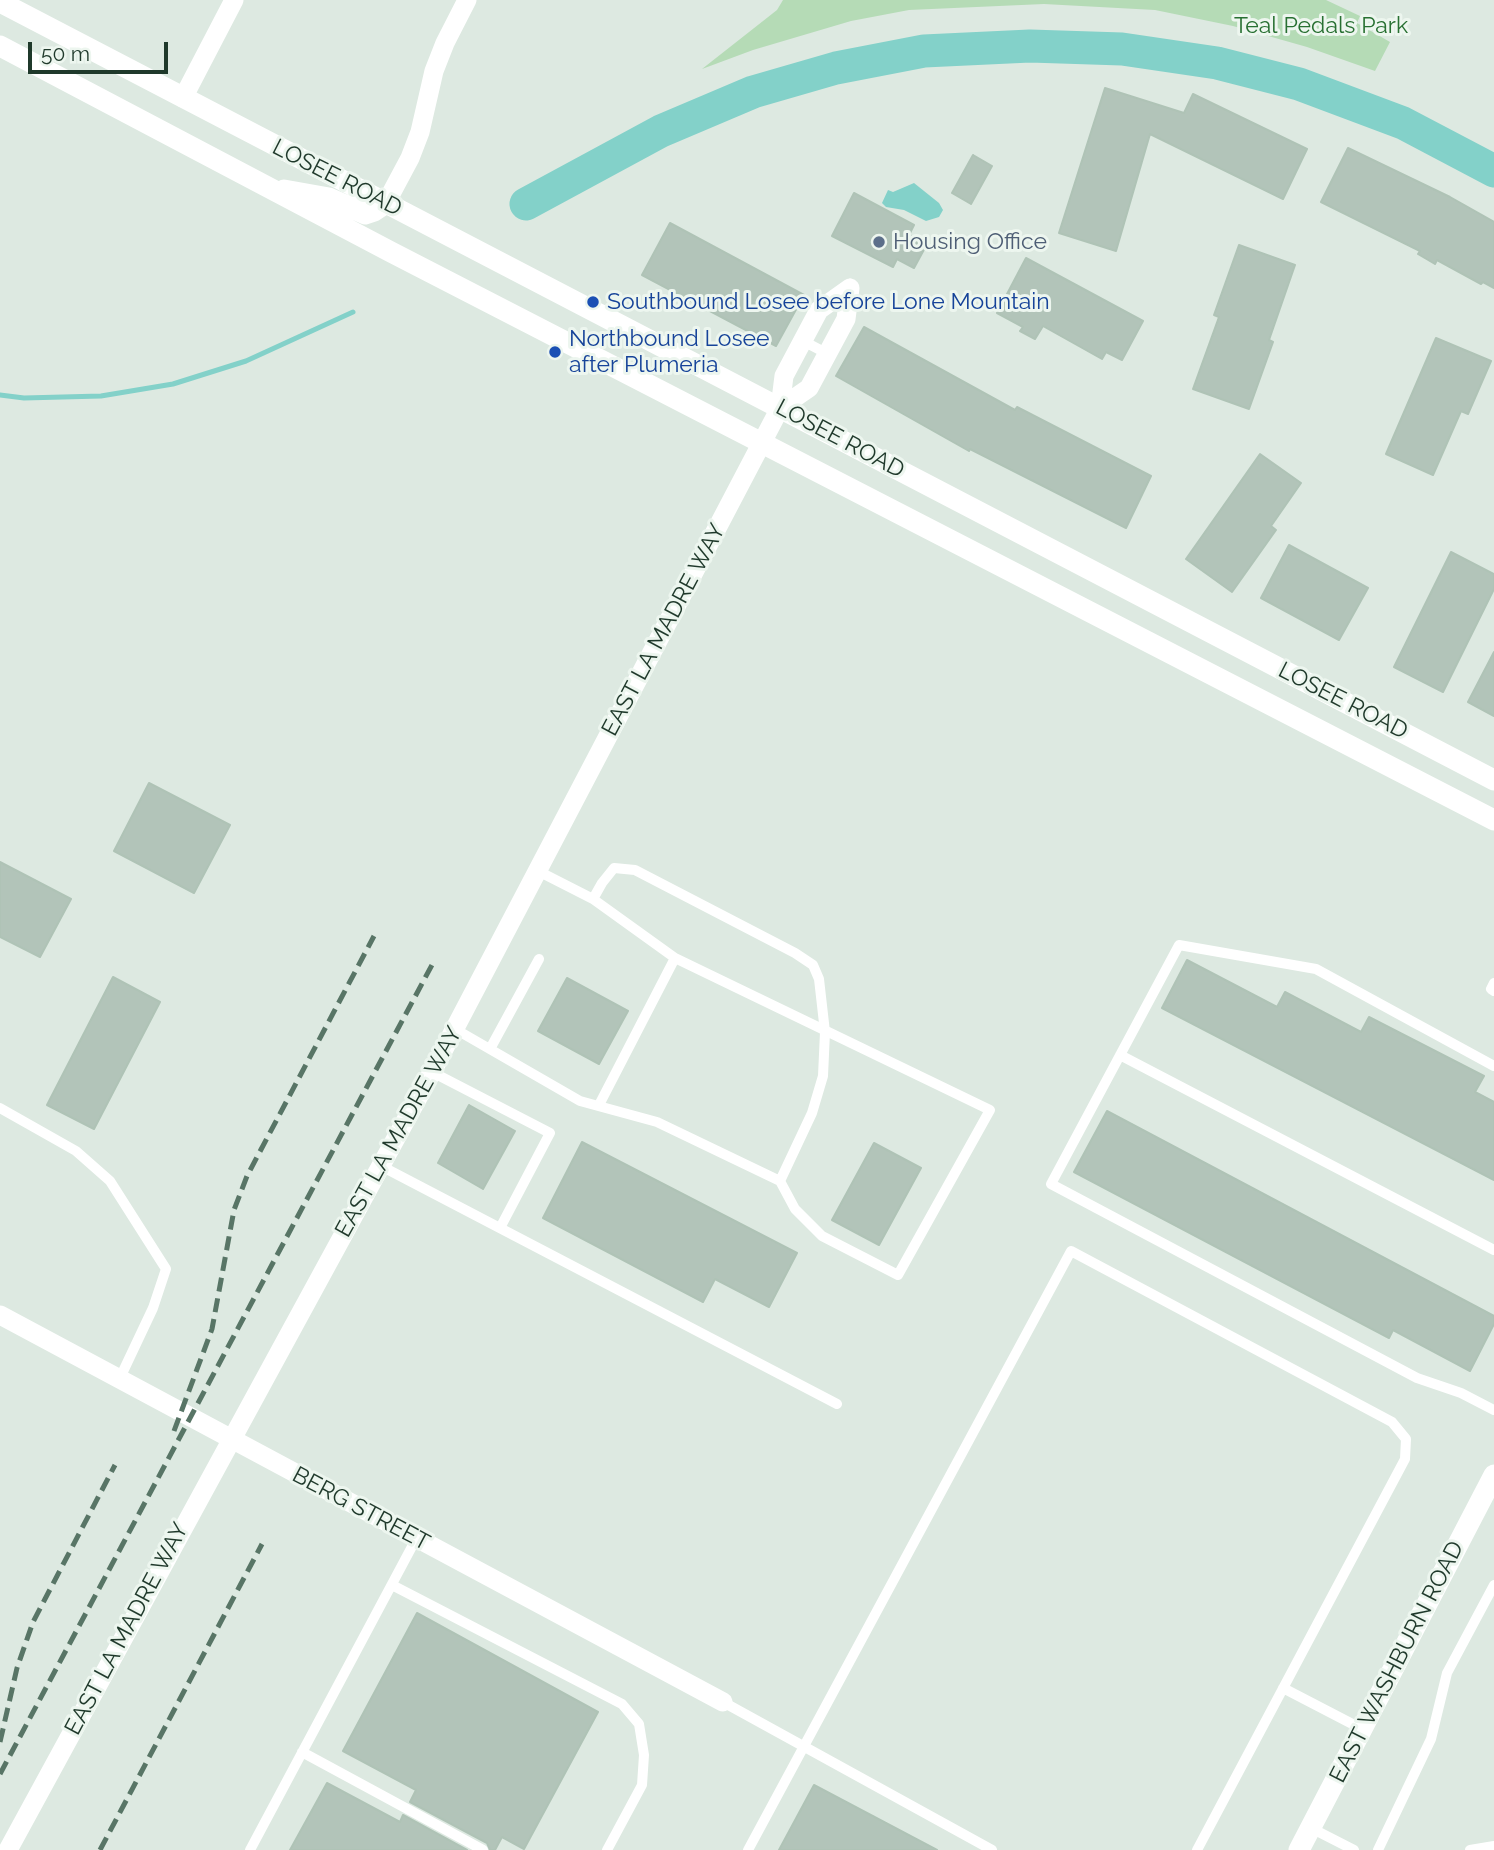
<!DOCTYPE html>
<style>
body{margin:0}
#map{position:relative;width:1494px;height:1850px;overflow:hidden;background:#dde9e1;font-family:Raleway,sans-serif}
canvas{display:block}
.scale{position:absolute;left:28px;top:42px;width:140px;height:32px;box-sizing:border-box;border:4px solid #1f392b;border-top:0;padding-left:9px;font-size:21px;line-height:24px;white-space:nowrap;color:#1f392b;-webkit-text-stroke:5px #edf6ef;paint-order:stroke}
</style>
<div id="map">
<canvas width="1494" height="1850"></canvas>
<div class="scale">50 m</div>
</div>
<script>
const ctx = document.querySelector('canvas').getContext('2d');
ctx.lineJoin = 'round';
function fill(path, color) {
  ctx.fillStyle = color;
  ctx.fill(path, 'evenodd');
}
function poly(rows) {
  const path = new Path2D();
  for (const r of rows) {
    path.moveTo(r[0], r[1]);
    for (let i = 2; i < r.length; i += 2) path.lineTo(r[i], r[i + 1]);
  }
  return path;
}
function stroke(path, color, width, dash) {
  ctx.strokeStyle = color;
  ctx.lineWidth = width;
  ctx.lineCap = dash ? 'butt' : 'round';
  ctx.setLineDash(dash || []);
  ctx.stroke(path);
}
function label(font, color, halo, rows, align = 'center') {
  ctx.font = font + ' Raleway,sans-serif';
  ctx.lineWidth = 6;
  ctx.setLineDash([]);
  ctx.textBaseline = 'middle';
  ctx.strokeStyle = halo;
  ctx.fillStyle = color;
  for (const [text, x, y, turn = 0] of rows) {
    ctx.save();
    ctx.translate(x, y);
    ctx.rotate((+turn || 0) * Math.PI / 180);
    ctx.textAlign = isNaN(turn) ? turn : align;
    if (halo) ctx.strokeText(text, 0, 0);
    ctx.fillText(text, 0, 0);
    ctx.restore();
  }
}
fill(poly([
 [783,0,1326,0,1360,16,1357,23,1390,42,1375,71,1307,47,1233,26,1155,10,1044,4,909,10,851,21,753,50,702,69,777,10]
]), '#b5dbb6');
fill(poly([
 [914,183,939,203,943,210,939,217,926,221,904,210,886,207,882,203,888,190,893,192]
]), '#83d1c9');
stroke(poly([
 [0,395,24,398,101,396,173,384,246,361,353,312]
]), '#83d1c9', 5);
stroke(poly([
 [526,204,661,131,753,92,836,68,924,51,1030,46,1122,49,1217,63,1299,84,1403,123,1494,171]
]), '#83d1c9', 33);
const building = poly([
 [1105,88,1184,113,1193,94,1307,149,1283,199,1150,134,1116,251,1059,233,1105,88],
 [1348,148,1450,197,1494,222,1494,288,1483,282,1481,284,1437,260,1435,264,1418,254,1420,251,1321,202,1348,148],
 [973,155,992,166,971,204,952,193,973,155],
 [854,193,914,225,909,235,927,244,914,268,897,259,893,267,832,236,854,193],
 [670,223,804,295,776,346,642,275,670,223],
 [1239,245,1295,265,1269,340,1273,342,1249,409,1193,389,1219,317,1214,315,1239,245],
 [1026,258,1143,321,1122,360,1106,352,1102,359,1043,326,1035,339,1020,331,1023,327,997,313,1026,258],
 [864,327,1015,410,1017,407,1151,476,1126,528,970,449,969,451,836,376,864,327],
 [1436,338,1491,361,1468,414,1461,411,1433,475,1386,454,1436,338],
 [1260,454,1301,483,1271,526,1276,530,1232,592,1186,559,1260,454],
 [1289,545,1368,588,1339,640,1261,598,1289,545],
 [1451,552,1494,574,1494,589,1443,692,1394,667,1451,552],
 [1494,652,1494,716,1468,702,1494,652],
 [149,783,230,825,194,893,114,851,149,783],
 [0,862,71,899,40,957,0,937,0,862],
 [1187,960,1277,1007,1285,992,1361,1032,1369,1017,1484,1076,1475,1092,1494,1102,1494,1180,1162,1008,1187,960],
 [113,977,160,1002,94,1129,47,1105,113,977],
 [567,978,628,1011,599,1064,538,1031,567,978],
 [469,1105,515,1131,483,1189,438,1163,469,1105],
 [1107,1111,1494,1316,1494,1324,1470,1371,1393,1330,1389,1338,1074,1172,1107,1111],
 [582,1142,797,1253,769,1307,715,1279,703,1302,543,1218,582,1142],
 [874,1143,921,1168,879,1245,832,1220,874,1143],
 [417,1613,598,1712,524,1849,502,1837,495,1850,490,1850,487,1843,410,1802,416,1790,343,1751,417,1613],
 [327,1783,400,1822,403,1815,467,1850,290,1850,327,1783],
 [814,1785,937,1850,779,1850,814,1785]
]);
fill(building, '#b2c4b9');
stroke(building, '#afc3b6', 2);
stroke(poly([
 [803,341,828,354],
 [538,871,593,899,675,958],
 [593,899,602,883,614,868,635,870,795,953,813,965,819,979,825,1032,823,1076,812,1113,780,1181],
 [1494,983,1491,989,1494,991],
 [455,1029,580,1101,657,1122,780,1181,795,1209,822,1236,898,1275,990,1110,675,958,599,1105],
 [490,1049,539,959],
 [1120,1055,1494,1250],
 [1494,1066,1316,969,1179,945,1051,1184,1417,1378,1461,1393,1494,1410],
 [432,1072,550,1133,500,1228],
 [0,1108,76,1151,110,1181,166,1269,153,1308,119,1380],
 [381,1166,837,1404],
 [392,1585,622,1704,639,1724,644,1755,642,1785,607,1850],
 [1283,1688,1362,1729],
 [723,1702,992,1850],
 [302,1752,483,1850],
 [1311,1828,1354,1850],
 [250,1850,416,1539],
 [748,1850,1071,1251,1392,1422,1406,1439,1405,1459,1197,1850],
 [1378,1850,1431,1739,1447,1673,1494,1585],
 [1470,1850,1494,1846]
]), '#fff', 10);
stroke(poly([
 [183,98,234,0],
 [386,203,410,158,420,132,434,71,445,43,467,0],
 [780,408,809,388,846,319,850,288],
 [0,1315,723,1702],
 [8,1850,432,1072,780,408,784,376,819,310,850,288]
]), '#fff', 19);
stroke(poly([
 [0,2,1494,780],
 [0,46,391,252,1494,820],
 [284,190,329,198,365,214,374,211,386,203],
 [1299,1850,1494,1475]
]), '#fff', 21);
stroke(poly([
 [174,1431,212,1329,234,1210,247,1176,374,936],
 [0,1742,17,1668,33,1622,115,1465],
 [0,1774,433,963],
 [100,1850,262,1544]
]), '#587566', 5, [14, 7]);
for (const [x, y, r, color] of [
 [879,242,7,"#5c6f8a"],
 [593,302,7,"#1a4fb4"],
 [555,352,7,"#1a4fb4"]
]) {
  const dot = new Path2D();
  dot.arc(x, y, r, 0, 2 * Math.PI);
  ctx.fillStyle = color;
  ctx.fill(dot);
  stroke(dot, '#edf6ef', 2.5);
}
label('23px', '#287032', '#edf6ef', [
 ["Teal Pedals Park",1321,26]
]);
label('23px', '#1f392b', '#edf6ef', [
 ["LOSEE ROAD",337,178,27],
 ["LOSEE ROAD",840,439,28],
 ["EAST LA MADRE WAY",664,630,-62],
 ["LOSEE ROAD",1343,701,27],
 ["EAST LA MADRE WAY",399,1132,-61],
 ["BERG STREET",361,1509,28],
 ["EAST LA MADRE WAY",127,1629,-62],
 ["EAST WASHBURN ROAD",1397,1662,-63]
]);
label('23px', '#4e5e75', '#edf6ef', [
 ["Housing Office",893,242]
], 'left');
label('23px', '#164399', '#edf6ef', [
 ["Southbound Losee before Lone Mountain",607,302],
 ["Northbound Losee",569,339],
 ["after Plumeria",569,365]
], 'left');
</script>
